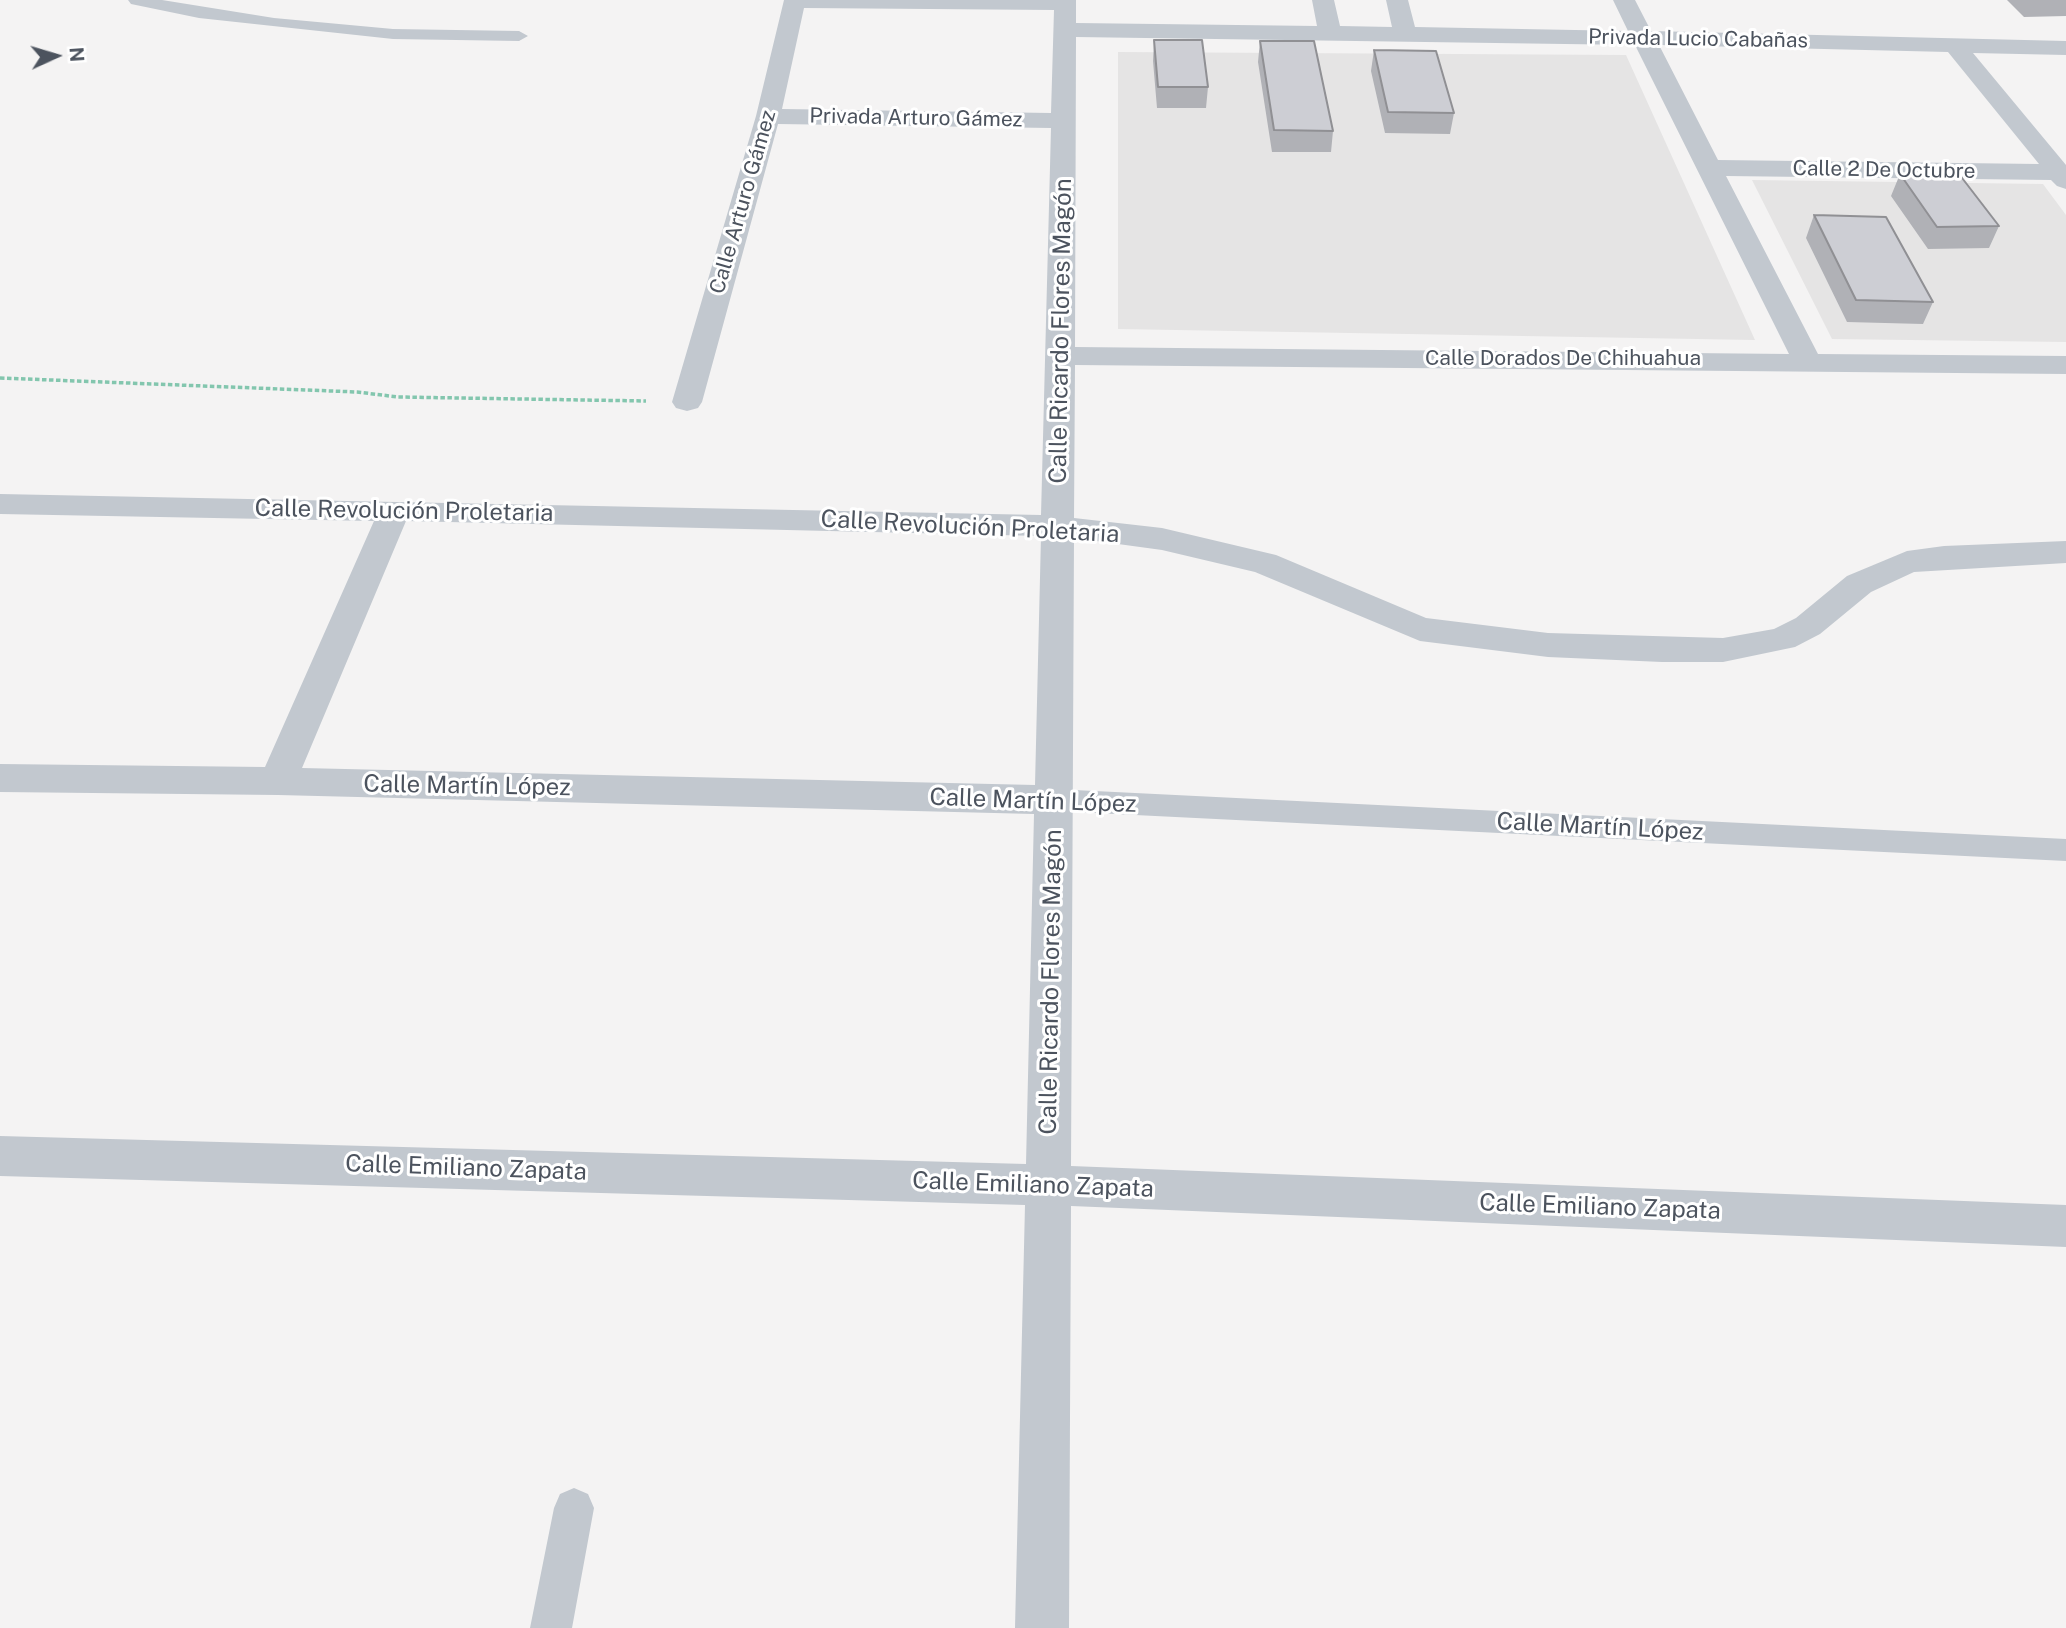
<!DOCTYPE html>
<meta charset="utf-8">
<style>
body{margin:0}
#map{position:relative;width:2066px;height:1628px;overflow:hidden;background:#f4f3f3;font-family:"Public Sans",sans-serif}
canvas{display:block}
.north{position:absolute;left:21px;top:21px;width:70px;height:70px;-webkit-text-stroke:5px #fff;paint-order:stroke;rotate:86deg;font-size:19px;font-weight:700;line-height:28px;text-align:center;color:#4c535e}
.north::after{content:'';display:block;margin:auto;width:24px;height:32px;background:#4c535e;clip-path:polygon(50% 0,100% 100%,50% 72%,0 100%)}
</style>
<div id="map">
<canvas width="2066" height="1628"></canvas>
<div class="north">N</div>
</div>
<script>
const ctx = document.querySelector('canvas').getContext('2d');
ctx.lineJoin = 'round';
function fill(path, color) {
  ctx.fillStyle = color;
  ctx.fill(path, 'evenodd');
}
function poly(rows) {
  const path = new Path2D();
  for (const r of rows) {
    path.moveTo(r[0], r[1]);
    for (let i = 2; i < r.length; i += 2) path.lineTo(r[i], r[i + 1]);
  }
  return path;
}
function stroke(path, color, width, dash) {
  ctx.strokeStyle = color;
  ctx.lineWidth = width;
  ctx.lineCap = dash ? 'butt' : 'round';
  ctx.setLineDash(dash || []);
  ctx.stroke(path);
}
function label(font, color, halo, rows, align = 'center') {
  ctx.font = font + ' "Public Sans",sans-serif';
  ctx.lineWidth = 6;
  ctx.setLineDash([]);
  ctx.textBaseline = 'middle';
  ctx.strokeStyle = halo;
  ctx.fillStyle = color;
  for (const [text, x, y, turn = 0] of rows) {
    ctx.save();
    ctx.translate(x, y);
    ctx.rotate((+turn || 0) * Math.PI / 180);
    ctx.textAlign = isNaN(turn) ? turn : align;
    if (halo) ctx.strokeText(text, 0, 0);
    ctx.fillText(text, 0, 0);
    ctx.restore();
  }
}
fill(poly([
 [1118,52,1626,55,1755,340,1118,329],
 [1752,180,2043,184,2066,215,2066,342,1832,339]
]), '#e5e4e4');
stroke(poly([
 [0,378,357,392,398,397,646,401]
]), '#83c6ae', 3.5, [4.5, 2.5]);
fill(poly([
 [128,0,162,0,274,18,393,29,519,31,528,36,519,41,393,39,199,18,131,4,128,0],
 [1054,789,2066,839,2066,861,1054,811,1044,808,1039,800,1044,792,1054,789],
 [574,1488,588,1494,594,1508,572,1628,530,1628,554,1508,560,1494,574,1488]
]), '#c2c8cf');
fill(poly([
 [784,0,1076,0,1076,23,1317,26,1312,0,1334,0,1340,26,1392,27,1386,0,1408,0,1415,27,1628,31,1613,0,1635,0,1651,31,2066,41,2066,55,1973,53,2066,165,2066,189,2057,186,2051,180,1726,176,1818,354,2066,356,2066,374,1075,365,1074,518,1162,528,1276,555,1426,618,1548,633,1723,638,1774,629,1796,618,1847,576,1907,551,1944,546,2066,541,2066,563,1914,572,1871,592,1820,634,1795,647,1723,662,1662,662,1548,657,1420,641,1255,572,1162,550,1074,538,1071,1166,2066,1205,2066,1247,1071,1206,1069,1628,1015,1628,1025,1205,0,1176,0,1136,1026,1164,1034,814,278,795,0,792,0,764,265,767,374,521,0,514,0,494,1041,515,1051,128,778,124,702,402,698,408,687,411,676,408,672,402,756,116,784,0],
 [804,8,1054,10,1051,113,782,109,804,8],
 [1076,37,1635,45,1789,354,1075,347,1076,37],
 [1659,45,1948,52,2039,164,1718,160,1659,45],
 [406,521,1041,536,1035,785,302,768,406,521]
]), '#c2c8cf');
fill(poly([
 [2007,0,2066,0,2066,16,2024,17],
 [1154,40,1208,87,1206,108,1157,108,1153,61],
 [1260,41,1333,131,1331,152,1272,152,1258,62],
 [1374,50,1454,113,1450,134,1385,133,1371,71],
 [1900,174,1999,226,1989,248,1928,249,1891,196],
 [1814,215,1933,302,1923,324,1847,322,1806,238]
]), '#b0b1b6');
const building = poly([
 [1154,40,1202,40,1208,87,1158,87,1154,40],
 [1260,41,1314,41,1333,131,1274,130,1260,41],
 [1374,50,1436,51,1454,113,1388,112,1374,50],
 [1900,174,1959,174,1999,226,1937,227,1900,174],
 [1814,215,1886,217,1933,302,1856,300,1814,215]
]);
fill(building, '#cdced4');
stroke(building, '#909094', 2);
label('21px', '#4c535e', '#fff', [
 ["Privada Lucio Cabañas",1698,39,1],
 ["Privada Arturo Gámez",916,118,1],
 ["Calle 2 De Octubre",1884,170,1],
 ["Calle Arturo Gámez",743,202,-74],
 ["Calle Dorados De Chihuahua",1563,359]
]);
label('24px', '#4c535e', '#fff', [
 ["Calle Ricardo Flores Magón",1061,331,-89],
 ["Calle Revolución Proletaria",404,511,1],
 ["Calle Revolución Proletaria",970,527,3],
 ["Calle Martín López",467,786,1],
 ["Calle Martín López",1033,801,2],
 ["Calle Martín López",1600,827,3],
 ["Calle Ricardo Flores Magón",1051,982,-89],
 ["Calle Emiliano Zapata",466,1168,2],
 ["Calle Emiliano Zapata",1033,1185,2],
 ["Calle Emiliano Zapata",1600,1207,2]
]);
</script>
